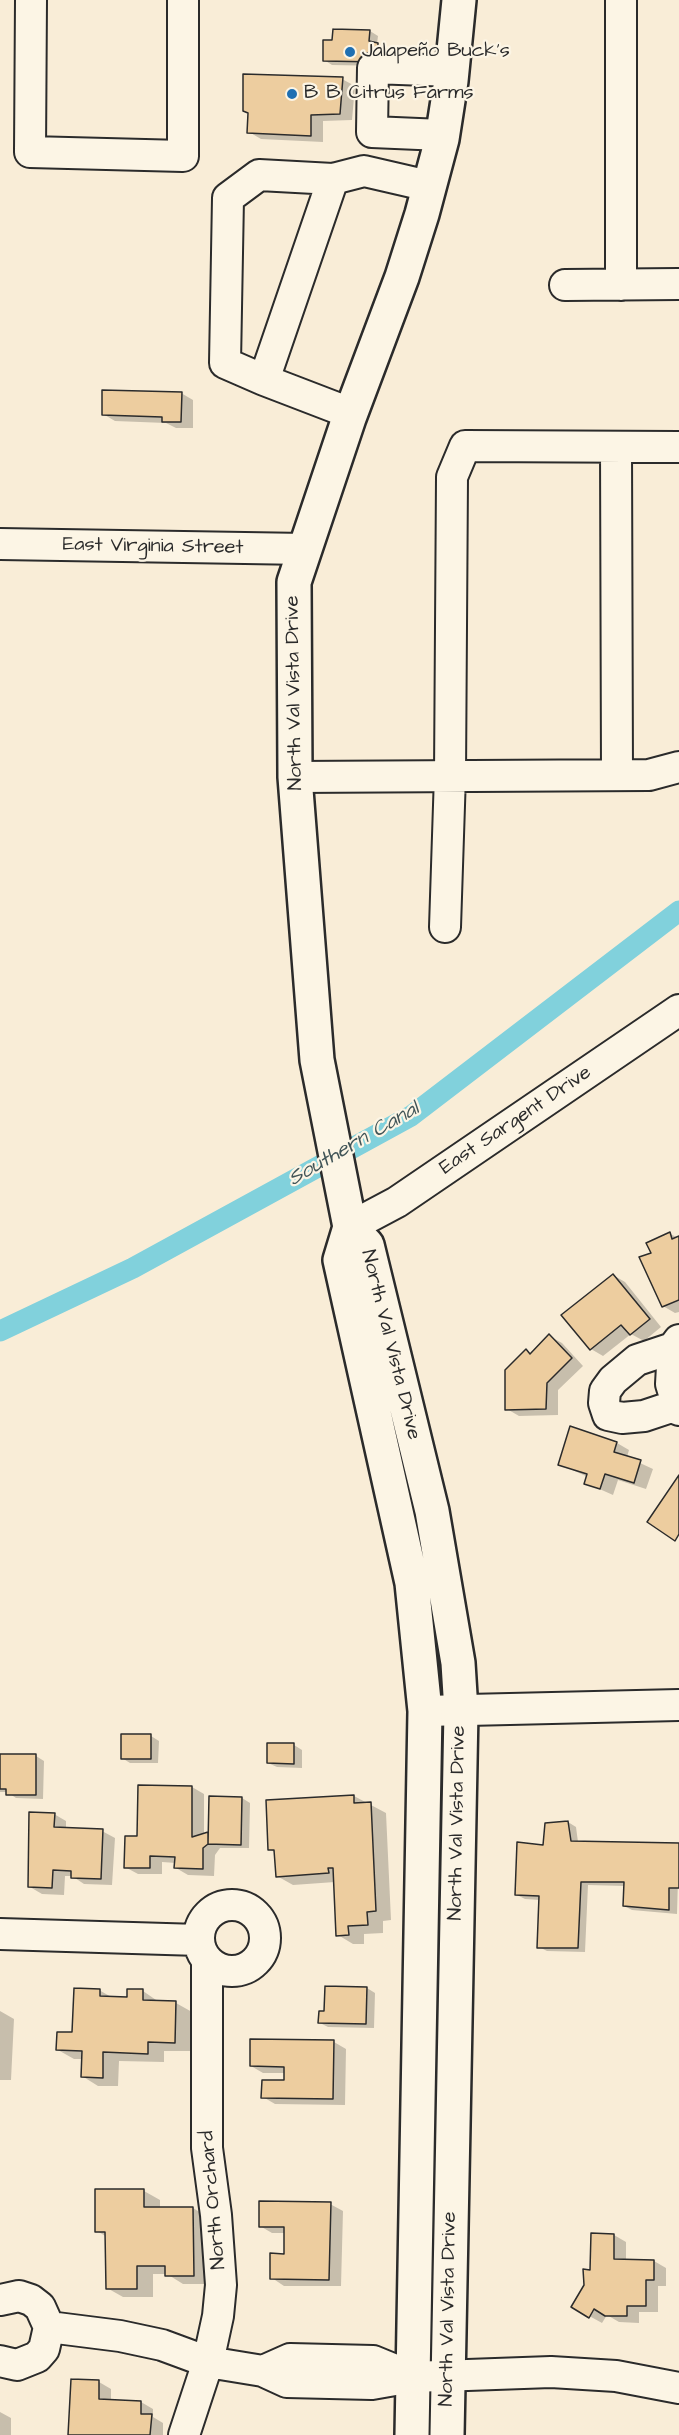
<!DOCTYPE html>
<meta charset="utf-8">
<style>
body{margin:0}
canvas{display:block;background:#f9edd7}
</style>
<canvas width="679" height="2435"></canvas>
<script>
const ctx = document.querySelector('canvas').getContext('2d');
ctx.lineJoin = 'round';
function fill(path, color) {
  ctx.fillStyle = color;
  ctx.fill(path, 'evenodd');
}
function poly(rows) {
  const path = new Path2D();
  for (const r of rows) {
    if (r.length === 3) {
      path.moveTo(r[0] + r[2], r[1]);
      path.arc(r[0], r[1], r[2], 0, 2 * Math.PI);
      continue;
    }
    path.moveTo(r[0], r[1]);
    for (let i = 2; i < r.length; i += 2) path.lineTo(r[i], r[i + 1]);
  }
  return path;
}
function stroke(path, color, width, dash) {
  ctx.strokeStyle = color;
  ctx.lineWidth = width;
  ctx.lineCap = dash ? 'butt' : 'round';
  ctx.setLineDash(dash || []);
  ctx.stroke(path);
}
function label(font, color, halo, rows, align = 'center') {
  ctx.font = font + ' "Architects Daughter",sans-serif';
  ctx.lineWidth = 4.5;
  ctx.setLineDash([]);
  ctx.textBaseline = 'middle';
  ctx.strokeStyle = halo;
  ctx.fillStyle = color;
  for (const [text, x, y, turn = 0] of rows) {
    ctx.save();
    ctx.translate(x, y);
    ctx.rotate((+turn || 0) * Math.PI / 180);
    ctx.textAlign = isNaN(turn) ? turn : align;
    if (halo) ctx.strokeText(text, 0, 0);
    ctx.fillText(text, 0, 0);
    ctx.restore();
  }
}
fill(poly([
 [370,31,378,36,377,44,385,49,385,66,332,65,324,60,334,42],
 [342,79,355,86,352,120,323,121,323,142,261,139,249,132],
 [181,393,193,400,193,428,176,428,166,423,115,421,103,414],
 [670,1234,679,1238,679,1312,675,1313,663,1306,652,1253],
 [613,1275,625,1282,661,1327,644,1341,631,1334,603,1356,591,1349],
 [549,1336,562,1343,583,1366,558,1390,558,1415,519,1416,507,1409,526,1351,532,1354],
 [617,1443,629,1450,627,1457,653,1469,646,1489,618,1480,613,1495,586,1483,588,1477,559,1464],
 [151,1736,159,1741,158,1763,130,1763,122,1758],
 [294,1745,302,1750,302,1768,277,1767,268,1763],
 [0,1756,36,1756,44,1761,43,1799,16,1798,7,1792,0,1792],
 [140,1786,192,1787,204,1794,204,1835,210,1833,242,1798,250,1803,249,1848,220,1848,215,1855,214,1876,188,1875,176,1868,176,1863,162,1862,162,1874,138,1874,125,1867,138,1837],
 [354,1796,386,1813,391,1920,383,1921,383,1933,364,1934,364,1944,353,1944,338,1935,335,1882,293,1885,277,1876,276,1853,269,1849],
 [54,1814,66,1821,66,1829,102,1831,115,1838,112,1885,84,1884,72,1876,65,1876,64,1895,42,1894,30,1887],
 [568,1822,576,1827,578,1842,679,1845,677,1914,632,1910,624,1906,625,1886,588,1885,585,1952,547,1951,539,1947,540,1900,525,1899,517,1895,544,1847],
 [367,1988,375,1993,374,2028,328,2027,320,2023,326,2013],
 [99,1990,113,1998,128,1999,143,1991,159,2002,176,2003,192,2012,190,2051,164,2051,164,2062,119,2061,118,2086,98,2086,82,2076,83,2059,74,2059,58,2050,74,2034],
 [0,2011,14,2019,11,2080,0,2080],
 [334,2042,346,2049,345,2105,275,2104,263,2097,285,2081,285,2073,263,2073,251,2066],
 [144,2191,160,2200,160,2208,193,2208,209,2218,209,2284,183,2284,167,2274,153,2274,153,2297,123,2297,107,2288,107,2237,97,2231],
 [330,2204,343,2211,341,2286,284,2286,272,2278,285,2255,286,2233,272,2233,260,2226],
 [592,2235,614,2235,626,2242,626,2261,654,2261,666,2268,666,2286,658,2286,658,2312,639,2312,639,2323,619,2322,607,2315,602,2323,573,2307,592,2271],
 [72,2380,99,2382,111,2389,111,2401,141,2402,153,2409,153,2417,163,2423,163,2435,69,2435],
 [0,2412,11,2418,11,2435,0,2435]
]), '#0003');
stroke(poly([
 [0,1331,133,1268,411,1116,679,911]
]), '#81d1dc', 21);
const building = poly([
 [333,29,370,30,369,41,378,43,378,62,323,61,323,40,332,40,333,29],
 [243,74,343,77,340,114,311,115,311,136,247,133,248,113,243,111,243,74],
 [102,390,182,392,181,422,162,422,162,417,102,415,102,390],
 [670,1232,672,1239,679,1236,679,1300,662,1307,639,1257,651,1253,646,1243,670,1232],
 [613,1274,650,1319,630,1335,621,1325,590,1350,561,1315,613,1274],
 [549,1334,572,1358,547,1383,546,1409,505,1410,505,1370,526,1349,530,1354,549,1334],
 [570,1426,617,1442,614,1452,641,1460,634,1483,605,1474,600,1489,584,1484,587,1474,558,1465,570,1426],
 [679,1475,679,1534,675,1541,647,1522,679,1475],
 [121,1734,151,1734,151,1759,121,1759,121,1734],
 [267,1743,294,1743,294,1764,267,1763,267,1743],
 [0,1754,36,1754,36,1795,6,1795,6,1789,0,1789,0,1754],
 [138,1785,192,1786,192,1837,208,1832,208,1844,203,1848,203,1869,174,1868,175,1857,150,1856,150,1868,124,1868,125,1836,137,1836,138,1785],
 [354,1795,354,1803,371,1802,376,1911,367,1912,368,1925,348,1926,349,1935,336,1936,333,1868,328,1868,329,1873,276,1877,274,1850,268,1850,266,1800,354,1795],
 [209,1796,242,1797,241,1845,208,1844,209,1796],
 [29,1812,55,1813,54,1827,103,1829,101,1879,71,1878,71,1871,53,1870,52,1888,28,1887,29,1812],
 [568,1821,571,1841,679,1843,679,1888,669,1888,669,1910,623,1906,624,1882,581,1882,578,1948,537,1948,539,1896,515,1895,517,1842,543,1845,545,1823,568,1821],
 [325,1986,367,1987,366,2024,318,2023,319,2011,324,2011,325,1986],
 [74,1988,100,1989,100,1996,127,1997,127,1989,143,1989,143,2000,176,2001,175,2043,148,2042,148,2054,103,2052,103,2078,81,2077,82,2051,56,2050,57,2032,72,2032,74,1988],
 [250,2039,334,2040,333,2099,261,2098,262,2080,284,2080,284,2067,250,2066,250,2039],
 [95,2189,144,2189,144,2207,193,2207,194,2276,165,2276,165,2266,137,2266,137,2289,106,2289,105,2232,95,2232,95,2189],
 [259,2201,331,2202,329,2280,270,2279,270,2253,284,2254,284,2227,259,2227,259,2201],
 [591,2233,614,2234,614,2259,654,2260,654,2280,646,2280,646,2306,627,2306,627,2316,605,2316,594,2309,589,2318,571,2307,584,2285,583,2269,590,2270,591,2233],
 [71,2379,99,2380,99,2399,141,2401,141,2414,152,2414,150,2435,68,2435,71,2379]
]);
fill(building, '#edcd9f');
stroke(building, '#2b2b2b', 1.5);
const minor = poly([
 [31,0,30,152,183,156,183,0],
 [621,0,621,285],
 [442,135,372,132,373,68,452,71],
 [565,285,679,284],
 [264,380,225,363,228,198,259,175,333,179],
 [350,413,264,380,333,179,364,171,429,186],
 [616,447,617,775],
 [0,544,306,549],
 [295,777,649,775,679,767],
 [445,927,450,775,452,477,465,446,679,447],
 [350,1227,397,1202,679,1010],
 [679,1340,673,1348,671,1384,679,1410],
 [673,1348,637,1360,613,1380,605,1391,604,1403,608,1415,622,1418,644,1416,677,1405],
 [425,1711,679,1705],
 [232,1938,33],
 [0,1934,199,1940],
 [0,2300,19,2296,31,2300,40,2307,49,2327,44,2349,37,2357,17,2365,0,2361],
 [49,2327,120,2336,162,2345,208,2362,263,2371,287,2382,372,2384,412,2377,551,2372,616,2376,679,2388],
 [263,2371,290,2359,373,2361,412,2377],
 [184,2435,208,2362,218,2316,221,2285,216,2215,207,2148,207,1960]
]);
const major = poly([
 [350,1227,367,1245,432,1511,458,1663,461,1711,447,2435],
 [412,2435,425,1711,412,1583,340,1260,350,1227,317,1060,295,777,294,582,349,418,402,277,422,214,442,139,451,81,459,0]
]);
stroke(minor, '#2b2b2b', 34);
stroke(major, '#2b2b2b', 38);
stroke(minor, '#fcf5e5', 30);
stroke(major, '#fcf5e5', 33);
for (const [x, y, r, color] of [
 [350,52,6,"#1f6fb2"],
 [292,94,6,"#1f6fb2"]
]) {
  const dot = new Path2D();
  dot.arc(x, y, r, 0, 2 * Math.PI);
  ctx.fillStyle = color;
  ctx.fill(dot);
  stroke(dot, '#fcf5e5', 2);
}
label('20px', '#2b2b2b', '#fcf5e5', [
 ["Jalapeño Buck's",362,52],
 ["B B Citrus Farms",304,94]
], 'left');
label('20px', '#2b2b2b', '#fcf5e5', [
 ["East Virginia Street",153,547,1],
 ["North Val Vista Drive",295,693,-91],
 ["East Sargent Drive",516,1121,-34],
 ["North Val Vista Drive",390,1345,76],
 ["North Val Vista Drive",458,1823,-89],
 ["North Orchard",214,2200,-95],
 ["North Val Vista Drive",449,2309,-89]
]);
label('italic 21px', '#405457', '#fcf5e5', [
 ["Southern Canal",354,1145,-30]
]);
</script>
